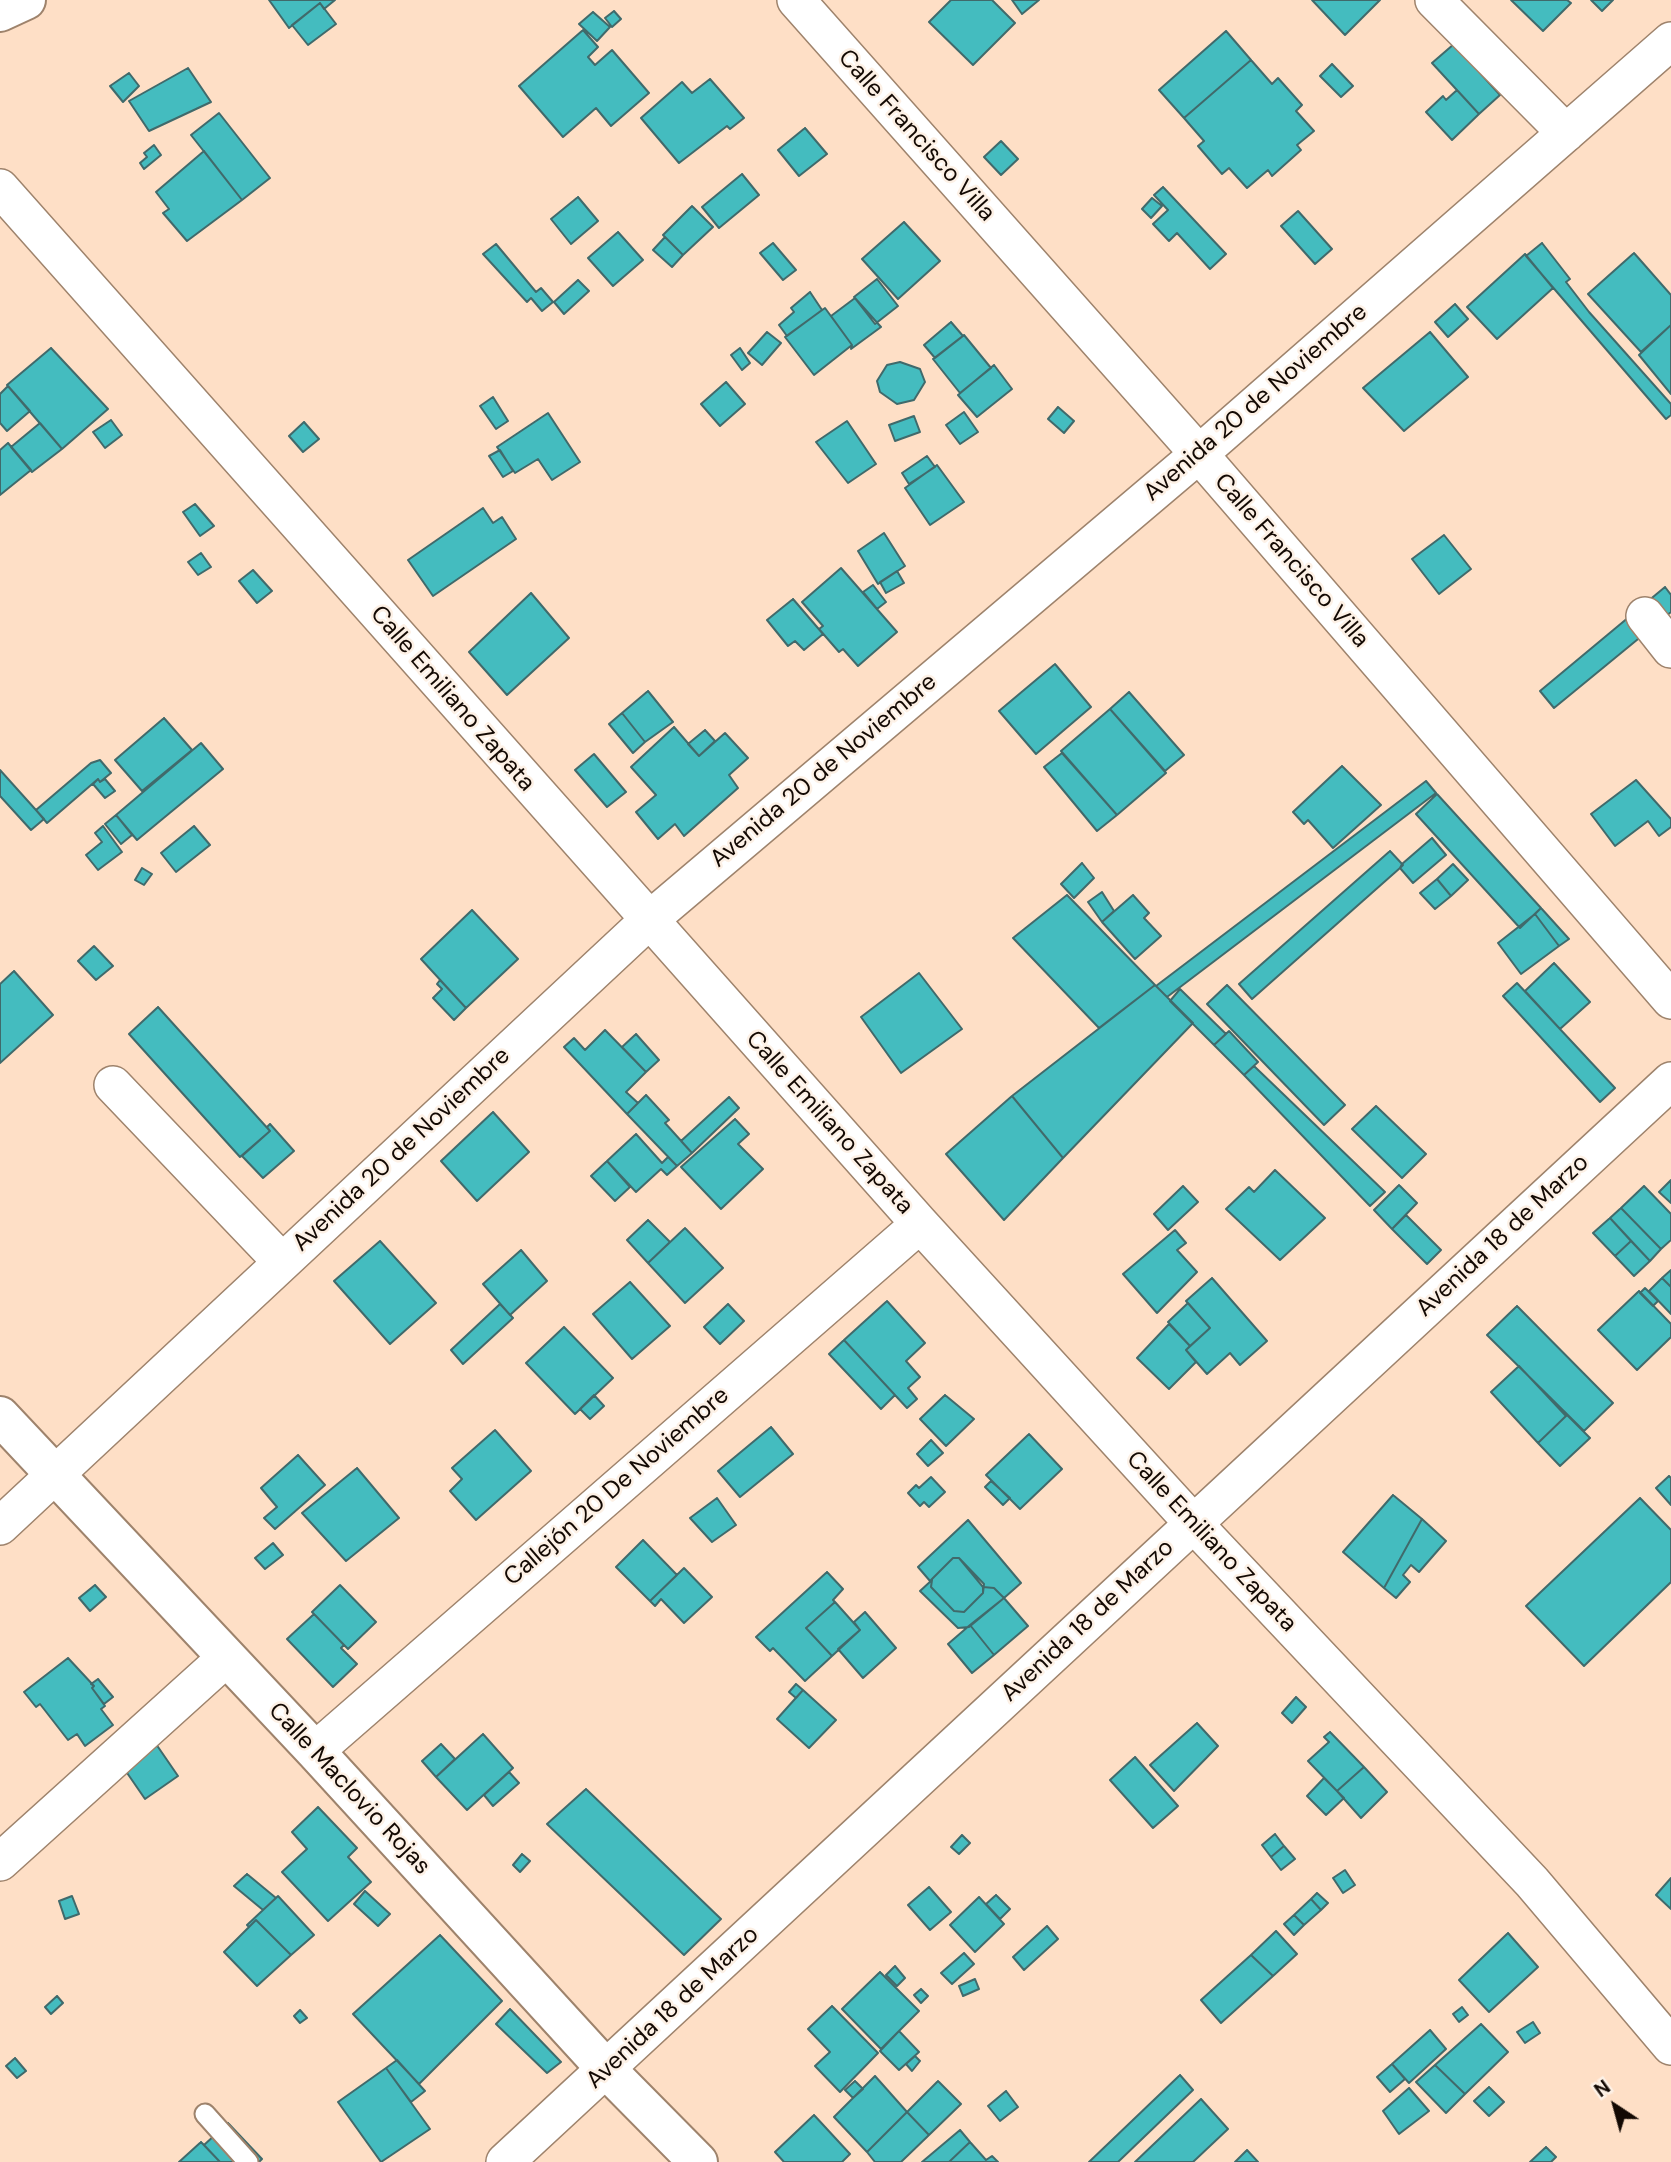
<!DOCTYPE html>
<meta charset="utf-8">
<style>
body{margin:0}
#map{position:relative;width:1671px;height:2162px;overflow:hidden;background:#fedfc6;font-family:"DM Sans",sans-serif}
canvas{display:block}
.north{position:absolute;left:1580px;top:2071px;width:70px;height:70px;-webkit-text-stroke:5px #fdf1e6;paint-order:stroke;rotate:324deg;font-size:19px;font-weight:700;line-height:28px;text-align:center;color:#130903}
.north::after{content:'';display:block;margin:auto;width:24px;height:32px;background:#130903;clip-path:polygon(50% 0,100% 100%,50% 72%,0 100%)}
</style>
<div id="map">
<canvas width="1671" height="2162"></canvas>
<div class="north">N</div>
</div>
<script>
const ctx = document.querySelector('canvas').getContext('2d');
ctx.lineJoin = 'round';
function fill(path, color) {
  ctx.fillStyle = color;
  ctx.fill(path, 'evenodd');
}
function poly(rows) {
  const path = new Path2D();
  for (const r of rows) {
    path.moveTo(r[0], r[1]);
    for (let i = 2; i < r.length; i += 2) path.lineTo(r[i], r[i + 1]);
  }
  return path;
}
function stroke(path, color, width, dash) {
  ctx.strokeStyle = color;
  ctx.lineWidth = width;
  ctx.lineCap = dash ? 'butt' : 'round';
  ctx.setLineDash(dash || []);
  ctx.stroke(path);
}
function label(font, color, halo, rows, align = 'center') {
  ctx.font = font + ' "DM Sans",sans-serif';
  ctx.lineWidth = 5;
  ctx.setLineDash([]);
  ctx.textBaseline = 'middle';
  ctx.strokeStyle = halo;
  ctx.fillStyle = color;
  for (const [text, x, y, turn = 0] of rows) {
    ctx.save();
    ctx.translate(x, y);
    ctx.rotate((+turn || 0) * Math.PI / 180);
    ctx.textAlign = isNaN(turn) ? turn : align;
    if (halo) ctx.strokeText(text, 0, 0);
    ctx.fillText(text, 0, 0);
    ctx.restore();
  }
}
const building = poly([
 [269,0,335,0,324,9,320,3,289,28,269,0],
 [951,0,992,0,1015,23,973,65,929,22,951,0],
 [1012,0,1039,0,1022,14,1012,0],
 [1312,0,1380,0,1345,35,1312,0],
 [1511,0,1567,0,1571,3,1543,31,1511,0],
 [1591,0,1613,0,1602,11,1591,0],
 [320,3,336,24,308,45,292,25,320,3],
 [614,11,621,19,612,27,605,18,614,11],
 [593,12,610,27,597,41,579,24,593,12],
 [583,30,598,47,588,57,595,65,612,50,649,93,611,126,596,108,563,137,519,86,583,30],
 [1226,31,1251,60,1184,118,1159,90,1226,31],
 [1454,44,1500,95,1479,114,1432,63,1454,44],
 [1251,60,1272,84,1278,78,1302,105,1296,111,1314,131,1297,145,1301,150,1272,176,1268,170,1247,188,1229,168,1222,174,1198,146,1204,141,1184,118,1251,60],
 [1332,64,1353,86,1341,97,1320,76,1332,64],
 [188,68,211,102,149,131,129,101,188,68],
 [129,73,139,86,123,102,110,86,129,73],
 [710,79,744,118,730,129,727,126,679,163,641,118,682,82,692,93,710,79],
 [1457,90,1479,114,1452,140,1426,112,1443,96,1446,100,1457,90],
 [219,113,270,178,242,200,191,135,219,113],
 [805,128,827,154,799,176,778,150,805,128],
 [1001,141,1018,159,1001,175,984,157,1001,141],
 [154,145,161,155,144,169,140,163,147,157,144,153,154,145],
 [204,151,242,200,187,241,163,213,169,209,156,192,204,151],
 [742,174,759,195,719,228,702,207,742,174],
 [1163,187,1226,254,1210,269,1177,233,1169,241,1153,224,1168,210,1154,195,1163,187],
 [578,197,598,221,571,244,551,219,578,197],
 [1152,198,1162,206,1151,218,1142,209,1152,198],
 [692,206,713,227,683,255,663,235,692,206],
 [1298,211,1332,249,1315,264,1281,226,1298,211],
 [904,222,940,261,898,299,862,259,904,222],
 [618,232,643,260,613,286,588,258,618,232],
 [665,237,683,255,672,267,653,250,665,237],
 [773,243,796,270,783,280,760,253,773,243],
 [1542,243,1570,279,1566,282,1589,312,1671,404,1671,415,1666,419,1526,256,1542,243],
 [496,244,536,292,541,288,553,302,542,311,531,298,527,302,483,254,496,244],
 [1634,253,1671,295,1671,325,1641,352,1588,294,1634,253],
 [1525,254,1553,288,1497,339,1467,307,1525,254],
 [877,279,898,306,875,324,854,297,877,279],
 [578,280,589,291,564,314,554,302,578,280],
 [810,292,822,310,787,336,779,325,794,312,791,308,810,292],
 [855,298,881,327,851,349,852,345,831,316,855,298],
 [1455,304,1468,319,1448,337,1435,322,1455,304],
 [825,308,852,345,814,375,785,337,825,308],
 [951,322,963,336,935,358,924,345,951,322],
 [1671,325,1671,394,1639,355,1671,325],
 [767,332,781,343,762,365,748,353,767,332],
 [1430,332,1468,377,1404,431,1363,388,1430,332],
 [964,335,991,368,960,393,933,359,964,335],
 [51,348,108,409,62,449,7,385,51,348],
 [740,348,750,363,742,370,731,355,740,348],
 [900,362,920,369,925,382,914,400,897,404,880,392,877,381,887,365,900,362],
 [994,365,1012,389,977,417,958,395,994,365],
 [726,382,745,404,720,426,701,404,726,382],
 [8,386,30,411,7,431,0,423,0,394,8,386],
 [493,397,508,421,496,429,480,406,493,397],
 [1058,407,1074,421,1064,433,1048,419,1058,407],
 [964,412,978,432,960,444,946,425,964,412],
 [548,413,580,462,552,480,538,459,515,473,497,447,548,413],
 [914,416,920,432,895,441,889,425,914,416],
 [111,420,122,435,105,448,93,432,111,420],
 [847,421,876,464,848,483,816,442,847,421],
 [304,422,319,439,303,452,289,436,304,422],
 [40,423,62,449,32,472,11,447,40,423],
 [8,443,31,470,0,495,0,450,8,443],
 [500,450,513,471,503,477,489,456,500,450],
 [927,456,935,467,909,484,902,473,927,456],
 [937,465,964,502,930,525,905,488,937,465],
 [195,504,214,526,200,536,183,512,195,504],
 [483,508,493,523,502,517,516,539,433,596,408,560,483,508],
 [884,533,905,566,878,584,858,551,884,533],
 [1444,535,1471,569,1439,594,1412,559,1444,535],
 [201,553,211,567,198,575,188,562,201,553],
 [841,568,897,632,858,666,843,649,839,652,819,629,823,626,802,602,841,568],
 [253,570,272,591,257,603,239,581,253,570],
 [897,571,904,583,886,593,880,582,897,571],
 [873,585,886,602,877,609,863,592,873,585],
 [1665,587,1671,595,1671,612,1554,708,1540,691,1665,587],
 [531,593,569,638,507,695,469,652,531,593],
 [793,599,823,634,804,650,795,641,788,646,767,620,793,599],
 [1055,664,1091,707,1036,754,999,711,1055,664],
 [648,691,673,722,645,742,622,713,648,691],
 [1129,692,1184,755,1165,771,1110,709,1129,692],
 [1110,709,1166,773,1117,815,1061,751,1110,709],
 [622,713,645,742,633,753,609,724,622,713],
 [164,718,192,750,142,791,115,760,164,718],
 [674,727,699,756,725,733,748,758,729,775,738,788,684,836,675,824,658,839,636,812,656,795,631,767,674,727],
 [705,730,715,741,699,756,688,744,705,730],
 [201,743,223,769,137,840,116,815,201,743],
 [1062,753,1117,815,1097,831,1044,767,1062,753],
 [594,754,626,792,607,807,575,770,594,754],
 [100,760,111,773,100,782,98,779,47,823,36,810,91,763,100,760],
 [1342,766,1381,805,1333,848,1308,820,1304,824,1293,812,1342,766],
 [0,770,44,819,31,830,0,796,0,770],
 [98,779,100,782,105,779,115,791,105,798,93,784,98,779],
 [1636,780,1671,819,1671,827,1659,836,1648,821,1615,846,1591,814,1636,780],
 [1426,781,1436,793,1167,997,1156,986,1426,781],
 [1437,794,1541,908,1520,928,1416,814,1437,794],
 [116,815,132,835,121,844,105,824,116,815],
 [103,826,122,852,98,870,86,855,102,842,95,833,103,826],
 [194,826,210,845,176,872,161,853,194,826],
 [1432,838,1446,855,1413,883,1400,868,1402,864,1432,838],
 [1390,851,1403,865,1400,868,1252,999,1239,984,1390,851],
 [1082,863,1094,878,1074,898,1061,884,1082,863],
 [1453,864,1468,880,1451,896,1437,879,1453,864],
 [142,868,152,874,144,885,135,880,142,868],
 [1437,879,1451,896,1435,909,1420,893,1437,879],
 [1102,892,1114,911,1102,922,1088,902,1102,892],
 [1067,895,1155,985,1099,1028,1013,938,1067,895],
 [1133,895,1149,913,1144,918,1161,936,1135,959,1102,922,1133,895],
 [1541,908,1569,939,1559,946,1535,914,1541,908],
 [472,910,518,959,466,1008,421,959,472,910],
 [1535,914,1559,946,1521,974,1498,943,1535,914],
 [94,946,113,966,96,980,78,961,94,946],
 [1554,963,1590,1002,1560,1029,1525,991,1554,963],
 [14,971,53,1015,0,1063,0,984,14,971],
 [919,973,962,1029,901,1073,861,1017,919,973],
 [440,980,466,1008,454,1020,433,998,442,989,437,984,440,980],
 [1517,983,1615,1088,1600,1102,1503,996,1517,983],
 [1155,985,1193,1023,1063,1158,1012,1096,1155,985],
 [1227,985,1345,1105,1324,1125,1207,1004,1227,985],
 [1180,989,1226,1034,1214,1045,1170,1001,1180,989],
 [158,1007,270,1131,240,1157,129,1034,158,1007],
 [605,1030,646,1072,626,1092,638,1103,627,1114,564,1047,574,1038,585,1050,605,1030],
 [1229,1031,1258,1062,1244,1075,1214,1045,1229,1031],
 [636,1034,659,1060,646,1072,622,1047,636,1034],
 [1254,1066,1385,1192,1370,1206,1244,1075,1254,1066],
 [646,1095,669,1120,665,1123,692,1153,677,1166,627,1114,646,1095],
 [1012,1096,1063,1158,1004,1220,946,1154,1012,1096],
 [729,1097,739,1108,692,1153,681,1141,729,1097],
 [1376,1106,1426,1154,1402,1178,1352,1129,1376,1106],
 [493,1112,529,1152,477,1201,441,1161,493,1112],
 [735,1119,749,1134,738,1144,763,1169,721,1209,681,1167,735,1119],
 [270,1124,294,1151,263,1178,242,1156,270,1131,267,1127,270,1124],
 [636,1134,662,1163,668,1157,677,1166,667,1175,661,1169,636,1192,607,1161,636,1134],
 [607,1161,630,1187,615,1201,591,1176,607,1161],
 [1275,1170,1325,1218,1280,1260,1226,1209,1249,1187,1254,1192,1275,1170],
 [1671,1180,1671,1203,1659,1192,1671,1180],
 [1399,1185,1417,1203,1392,1229,1374,1210,1399,1185],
 [1183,1186,1198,1202,1168,1230,1154,1214,1183,1186],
 [1644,1186,1671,1214,1671,1240,1661,1249,1621,1208,1644,1186],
 [1621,1208,1661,1249,1650,1261,1610,1218,1621,1208],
 [1406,1215,1441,1250,1427,1264,1392,1229,1406,1215],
 [1610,1218,1631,1241,1615,1256,1593,1233,1610,1218],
 [648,1220,670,1242,648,1263,627,1240,648,1220],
 [685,1228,723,1268,685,1303,648,1263,685,1228],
 [1175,1230,1186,1243,1177,1250,1197,1272,1157,1313,1123,1274,1175,1230],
 [380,1241,436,1303,390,1344,334,1281,380,1241],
 [1631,1241,1650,1261,1634,1276,1615,1256,1631,1241],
 [521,1250,547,1281,510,1315,483,1284,521,1250],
 [1671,1270,1671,1287,1662,1278,1671,1270],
 [1212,1278,1267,1341,1240,1365,1230,1353,1207,1374,1186,1350,1210,1328,1186,1301,1212,1278],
 [1662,1278,1671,1287,1671,1314,1649,1291,1662,1278],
 [630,1282,670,1326,632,1359,593,1314,630,1282],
 [1645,1288,1658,1301,1653,1306,1640,1293,1645,1288],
 [1639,1291,1671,1324,1671,1337,1637,1370,1598,1330,1639,1291],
 [887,1301,925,1343,906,1361,920,1377,908,1388,917,1399,907,1408,844,1340,887,1301],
 [1188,1303,1210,1328,1190,1346,1168,1322,1188,1303],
 [500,1304,513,1318,463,1364,451,1350,500,1304],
 [728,1304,744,1321,720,1344,704,1327,728,1304],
 [1517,1306,1613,1403,1584,1431,1487,1335,1517,1306],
 [1169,1324,1190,1346,1186,1350,1196,1362,1169,1389,1137,1358,1169,1324],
 [564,1327,613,1378,575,1414,526,1363,564,1327],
 [844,1340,895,1395,881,1409,829,1354,844,1340],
 [1519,1366,1566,1416,1538,1443,1491,1392,1519,1366],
 [594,1395,604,1406,590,1419,580,1409,594,1395],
 [945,1395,974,1419,946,1446,920,1419,945,1395],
 [1567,1415,1590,1438,1560,1466,1538,1443,1567,1415],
 [771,1427,793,1454,740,1497,718,1471,771,1427],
 [495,1430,531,1471,476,1520,450,1491,462,1479,452,1468,495,1430],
 [1029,1434,1062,1469,1020,1509,986,1475,1029,1434],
 [931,1440,943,1453,928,1466,917,1454,931,1440],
 [298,1455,325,1485,275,1529,264,1518,277,1507,261,1488,298,1455],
 [357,1468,399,1518,346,1561,302,1513,357,1468],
 [1669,1476,1671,1478,1671,1505,1656,1488,1669,1476],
 [931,1477,945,1492,929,1507,924,1502,920,1506,908,1493,916,1485,919,1488,931,1477],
 [991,1481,1010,1498,1003,1505,985,1487,991,1481],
 [1393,1495,1422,1519,1384,1588,1343,1552,1393,1495],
 [717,1498,736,1525,712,1542,690,1518,717,1498],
 [1640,1498,1671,1530,1671,1582,1584,1666,1526,1606,1640,1498],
 [1422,1519,1446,1541,1419,1572,1411,1565,1403,1575,1410,1582,1396,1598,1384,1588,1422,1519],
 [968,1520,1021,1583,1004,1598,994,1588,983,1587,959,1558,953,1558,930,1581,918,1567,968,1520],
 [643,1540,677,1575,650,1601,616,1567,643,1540],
 [273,1543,283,1555,265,1569,255,1558,273,1543],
 [953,1558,959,1558,984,1584,983,1593,964,1612,954,1611,931,1587,932,1579,953,1558],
 [684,1568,712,1597,684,1623,661,1599,655,1606,650,1601,684,1568],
 [827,1572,843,1589,833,1600,835,1602,806,1628,832,1656,805,1681,773,1648,770,1651,756,1637,827,1572],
 [932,1580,931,1587,954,1611,964,1612,983,1593,983,1587,994,1588,1004,1598,969,1627,958,1628,920,1591,932,1580],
 [95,1585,106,1597,90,1611,79,1598,95,1585],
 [340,1585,376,1622,348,1649,312,1612,340,1585],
 [1004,1598,1028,1626,994,1655,970,1625,1004,1598],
 [835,1602,860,1630,832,1656,806,1628,835,1602],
 [865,1612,896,1648,863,1678,838,1649,860,1630,854,1622,865,1612],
 [314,1614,344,1645,341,1648,357,1664,333,1687,287,1639,314,1614],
 [970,1625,994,1655,972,1673,948,1644,970,1625],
 [68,1658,94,1686,92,1688,105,1706,101,1709,113,1725,85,1746,77,1734,68,1740,40,1704,36,1707,24,1692,68,1658],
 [98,1679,113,1697,104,1704,92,1688,94,1686,91,1684,98,1679],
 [796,1684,803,1690,796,1698,789,1692,796,1684],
 [803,1690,836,1720,809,1748,777,1719,803,1690],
 [1296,1697,1306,1707,1292,1723,1282,1713,1296,1697],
 [1197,1723,1218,1746,1174,1791,1150,1765,1197,1723],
 [1330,1732,1364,1767,1337,1791,1308,1761,1329,1742,1324,1737,1330,1732],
 [483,1734,513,1768,467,1810,436,1777,483,1734],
 [156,1744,178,1776,145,1799,123,1767,156,1744],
 [441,1744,455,1759,436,1777,422,1761,441,1744],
 [1135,1757,1178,1806,1153,1828,1110,1780,1135,1757],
 [1364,1767,1387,1792,1361,1818,1337,1791,1364,1767],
 [509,1772,519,1783,493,1806,484,1795,509,1772],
 [1324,1778,1344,1798,1326,1815,1307,1796,1324,1778],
 [586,1789,721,1919,684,1955,547,1824,586,1789],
 [318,1807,357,1848,348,1857,371,1882,328,1921,282,1872,307,1849,292,1832,318,1807],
 [1275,1834,1284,1846,1271,1857,1262,1845,1275,1834],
 [962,1835,970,1843,959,1854,951,1847,962,1835],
 [1284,1846,1295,1859,1281,1870,1271,1857,1284,1846],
 [522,1854,530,1861,520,1872,513,1865,522,1854],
 [1345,1870,1355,1885,1343,1893,1333,1878,1345,1870],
 [247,1874,276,1898,263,1910,234,1886,247,1874],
 [1671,1878,1671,1909,1656,1895,1671,1878],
 [929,1887,951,1912,930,1930,908,1905,929,1887],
 [365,1891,390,1914,378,1926,354,1904,365,1891],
 [1317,1893,1328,1903,1321,1910,1311,1899,1317,1893],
 [996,1895,1010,1909,1000,1919,986,1904,996,1895],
 [72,1896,79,1914,65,1919,59,1901,72,1896],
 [278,1896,314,1935,291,1955,256,1920,249,1927,247,1925,278,1896],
 [979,1897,1004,1924,975,1952,950,1925,979,1897],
 [1311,1899,1321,1910,1304,1925,1294,1915,1311,1899],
 [1294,1915,1304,1925,1294,1935,1284,1924,1294,1915],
 [256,1920,291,1955,257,1986,224,1952,256,1920],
 [1047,1926,1058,1939,1024,1970,1013,1957,1047,1926],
 [1276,1931,1297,1954,1273,1976,1251,1955,1276,1931],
 [1508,1933,1538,1967,1489,2012,1459,1980,1508,1933],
 [440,1935,502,2001,419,2084,353,2014,440,1935],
 [964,1953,974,1964,952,1984,941,1973,964,1953],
 [1251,1955,1273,1976,1221,2023,1201,2000,1251,1955],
 [895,1966,905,1978,897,1986,886,1975,895,1966],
 [880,1972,919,2011,881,2049,842,2009,880,1972],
 [975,1979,979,1989,963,1996,959,1986,975,1979],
 [921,1989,928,1996,921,2003,914,1995,921,1989],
 [57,1996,63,2003,51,2014,45,2007,57,1996],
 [832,2006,878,2053,840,2092,815,2066,830,2052,808,2029,832,2006],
 [1462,2007,1468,2015,1459,2022,1453,2014,1462,2007],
 [510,2009,561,2062,547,2073,496,2024,510,2009],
 [300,2010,307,2018,300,2023,294,2016,300,2010],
 [1533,2022,1540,2033,1525,2043,1517,2032,1533,2022],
 [1481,2024,1508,2052,1465,2094,1435,2065,1481,2024],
 [1430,2030,1446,2049,1409,2083,1392,2064,1430,2030],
 [899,2031,919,2052,899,2070,880,2051,899,2031],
 [915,2056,920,2061,912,2071,906,2064,915,2056],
 [15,2058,26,2071,17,2078,6,2066,15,2058],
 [397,2060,425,2091,411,2102,386,2068,397,2060],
 [1392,2064,1405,2079,1390,2092,1377,2077,1392,2064],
 [1435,2065,1465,2094,1446,2113,1416,2082,1435,2065],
 [386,2068,430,2129,381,2162,338,2102,386,2068],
 [1180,2075,1193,2090,1118,2162,1089,2162,1180,2075],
 [875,2076,907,2112,867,2152,834,2117,875,2076],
 [855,2081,863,2089,853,2098,845,2090,855,2081],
 [938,2081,961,2104,929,2135,907,2112,938,2081],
 [1489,2087,1504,2102,1489,2116,1474,2101,1489,2087],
 [1409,2088,1429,2111,1399,2134,1383,2111,1409,2088],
 [1006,2091,1018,2107,1000,2121,988,2106,1006,2091],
 [1201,2099,1228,2129,1193,2162,1135,2162,1201,2099],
 [907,2112,929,2135,901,2162,875,2162,867,2152,907,2112],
 [814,2115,850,2154,842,2162,784,2162,775,2152,814,2115],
 [228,2123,262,2159,259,2162,220,2162,204,2145,228,2123],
 [960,2130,970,2142,949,2162,922,2162,960,2130],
 [201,2142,220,2162,179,2162,201,2142],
 [970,2142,986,2160,992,2156,998,2162,949,2162,970,2142],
 [1546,2147,1556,2157,1551,2162,1530,2162,1546,2147],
 [1247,2150,1258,2162,1235,2162,1247,2150]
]);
fill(building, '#44bcbf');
stroke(building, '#406a6b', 2);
const service = poly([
 [205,2114,248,2162]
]);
const minor = poly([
 [796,0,1199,454,1671,1000],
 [1434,0,1566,133],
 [0,188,920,1224,1193,1523,1532,1882,1671,2046],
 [1645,616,1671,649],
 [113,1085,282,1262],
 [0,1526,648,921,1199,454,1671,41],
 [315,1751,920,1224],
 [0,1862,226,1658],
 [505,2162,1671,1081]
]);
const tertiary = poly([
 [0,12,26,0],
 [0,1416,315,1751,607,2070,698,2162]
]);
stroke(service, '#9e836c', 23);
stroke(minor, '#9e836c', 40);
stroke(tertiary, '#9e836c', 42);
stroke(service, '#fff', 19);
stroke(minor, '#fff', 37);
stroke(tertiary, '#fff', 38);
label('24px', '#130903', '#fdf1e6', [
 ["Calle Francisco Villa",916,136,48],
 ["Avenida 20 de Noviembre",1256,403,-41],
 ["Calle Francisco Villa",1291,561,49],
 ["Calle Emiliano Zapata",452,699,49],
 ["Avenida 20 de Noviembre",824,771,-40],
 ["Calle Emiliano Zapata",829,1123,48],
 ["Avenida 20 de Noviembre",402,1150,-43],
 ["Avenida 18 de Marzo",1503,1236,-43],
 ["Callejón 20 De Noviembre",617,1487,-41],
 ["Calle Emiliano Zapata",1211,1542,47],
 ["Avenida 18 de Marzo",1088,1621,-43],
 ["Calle Maclovio Rojas",349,1789,47],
 ["Avenida 18 de Marzo",673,2008,-43]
]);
</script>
